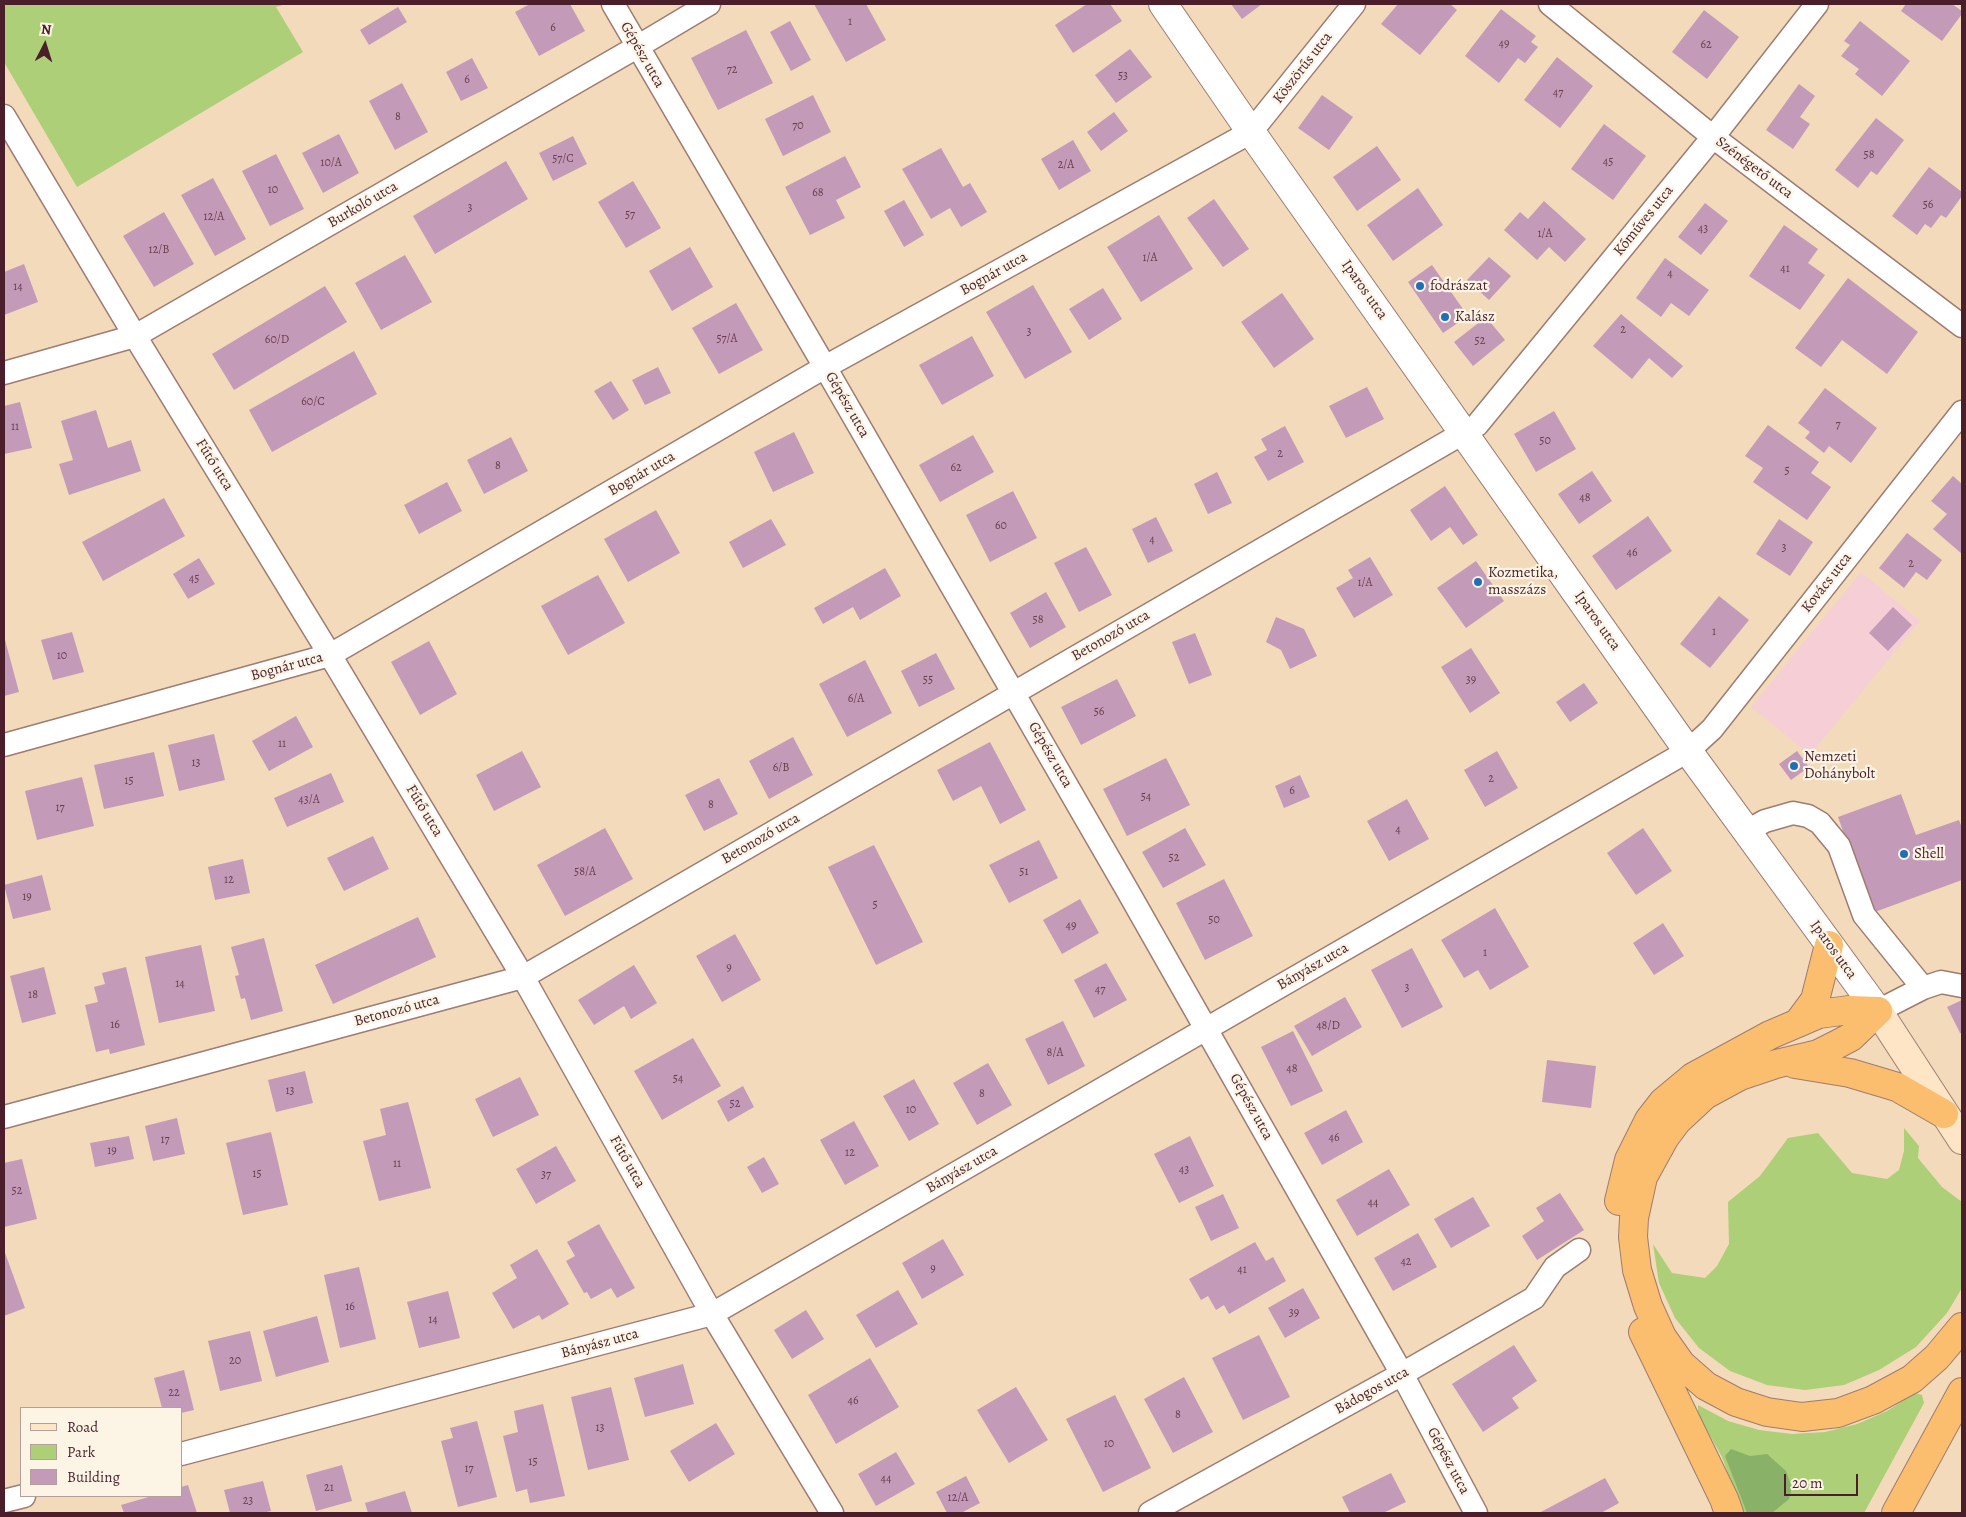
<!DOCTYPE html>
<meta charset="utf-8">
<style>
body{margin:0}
#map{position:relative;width:1966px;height:1517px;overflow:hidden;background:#f3daba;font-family:Alegreya,serif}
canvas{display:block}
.frame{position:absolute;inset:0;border:5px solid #4a1f2b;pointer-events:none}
.legend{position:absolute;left:20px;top:1407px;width:162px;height:90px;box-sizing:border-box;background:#fcf5e5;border:1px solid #b59f9b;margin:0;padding:6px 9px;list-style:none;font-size:15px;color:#4a1f2b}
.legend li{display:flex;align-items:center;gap:10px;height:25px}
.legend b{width:25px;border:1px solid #b59f9b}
.north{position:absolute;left:20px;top:20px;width:50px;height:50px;-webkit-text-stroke:4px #fcf5e5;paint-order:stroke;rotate:5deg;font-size:14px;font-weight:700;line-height:20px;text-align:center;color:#4a1f2b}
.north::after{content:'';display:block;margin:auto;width:18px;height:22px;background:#4a1f2b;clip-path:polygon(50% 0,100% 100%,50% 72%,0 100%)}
.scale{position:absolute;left:1784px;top:1474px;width:74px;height:22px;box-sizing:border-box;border:2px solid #4a1f2b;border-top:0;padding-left:6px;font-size:15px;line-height:18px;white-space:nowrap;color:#4a1f2b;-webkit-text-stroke:4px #fcf5e5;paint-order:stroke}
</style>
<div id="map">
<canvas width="1966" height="1517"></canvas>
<div class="frame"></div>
<ul class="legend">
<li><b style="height:6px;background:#fde5c5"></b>Road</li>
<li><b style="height:14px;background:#accf78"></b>Park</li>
<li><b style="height:14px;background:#c49ab9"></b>Building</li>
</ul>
<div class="north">N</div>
<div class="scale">20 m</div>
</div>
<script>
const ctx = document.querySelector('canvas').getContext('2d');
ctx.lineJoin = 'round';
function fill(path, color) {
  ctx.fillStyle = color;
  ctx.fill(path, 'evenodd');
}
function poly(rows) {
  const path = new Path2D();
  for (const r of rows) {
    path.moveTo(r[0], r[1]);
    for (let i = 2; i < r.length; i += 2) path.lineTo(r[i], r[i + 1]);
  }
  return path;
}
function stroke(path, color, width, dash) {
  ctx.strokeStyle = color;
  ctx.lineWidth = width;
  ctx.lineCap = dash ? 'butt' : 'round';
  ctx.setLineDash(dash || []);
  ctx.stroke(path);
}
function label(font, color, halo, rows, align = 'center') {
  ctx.font = font + ' Alegreya,serif';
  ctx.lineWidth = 4.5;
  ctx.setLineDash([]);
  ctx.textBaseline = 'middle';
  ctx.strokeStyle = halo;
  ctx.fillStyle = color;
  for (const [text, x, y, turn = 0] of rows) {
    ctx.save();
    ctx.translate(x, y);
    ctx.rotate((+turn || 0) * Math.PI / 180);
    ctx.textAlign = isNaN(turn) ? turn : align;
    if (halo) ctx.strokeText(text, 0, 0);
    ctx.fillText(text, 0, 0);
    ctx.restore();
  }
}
fill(poly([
 [1861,572,1920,621,1810,755,1751,707]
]), '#f6cfd6');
fill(poly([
 [4,4,286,4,276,7,303,52,77,187,4,62],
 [1904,1128,1919,1146,1918,1158,1942,1187,1962,1202,1962,1288,1947,1313,1916,1347,1879,1370,1844,1385,1805,1390,1767,1385,1730,1371,1699,1348,1675,1318,1659,1283,1653,1244,1672,1273,1705,1278,1717,1266,1729,1244,1728,1202,1760,1176,1788,1138,1818,1133,1852,1173,1887,1179,1899,1170,1904,1151],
 [1915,1393,1922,1395,1924,1403,1864,1513,1743,1513,1722,1457,1698,1414,1698,1405,1728,1421,1759,1430,1792,1434,1825,1432,1857,1424,1887,1411]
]), '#accf78');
fill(poly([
 [1731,1449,1750,1456,1767,1454,1786,1471,1792,1488,1789,1499,1772,1513,1747,1513,1725,1456]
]), '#89b268');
fill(poly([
 [530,4,570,4,585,31,539,56,515,12],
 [814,4,866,4,886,40,846,62],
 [1087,4,1110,4,1122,21,1073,53,1055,25],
 [1231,4,1262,4,1242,19],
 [1398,4,1450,4,1457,10,1420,55,1381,24],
 [1906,4,1952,4,1962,11,1962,14,1942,41,1901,11],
 [398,7,407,22,369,45,360,30],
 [1501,9,1536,36,1531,42,1538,47,1525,63,1518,58,1499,83,1465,56],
 [1704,10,1739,37,1707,79,1672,52],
 [790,21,811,60,791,71,770,32],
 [1860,21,1910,61,1882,96,1855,74,1859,69,1841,56,1850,45,1844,41],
 [746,30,773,83,718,110,691,58],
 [1130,49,1152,77,1116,103,1095,75],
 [1557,57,1593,86,1560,128,1524,100],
 [472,58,488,88,461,101,446,72],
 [402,83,428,132,395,150,369,101],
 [1799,84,1815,96,1800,117,1810,124,1793,149,1766,130],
 [813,95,831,132,783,156,765,119],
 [1322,95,1353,117,1329,150,1298,128],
 [1114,112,1128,131,1101,151,1087,132],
 [1876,118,1904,140,1877,175,1871,171,1858,188,1835,170],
 [1604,124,1646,156,1613,200,1571,169],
 [339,134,359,173,323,193,302,153],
 [573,136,587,164,553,181,539,153],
 [1073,140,1091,171,1059,190,1041,159],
 [1377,146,1401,180,1357,211,1333,177],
 [941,148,963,187,970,183,987,212,961,227,950,208,931,219,902,169],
 [276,154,304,209,270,226,242,171],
 [845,156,861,187,836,200,845,218,810,235,785,187],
 [506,161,528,199,435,254,413,216],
 [1929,167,1962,192,1962,196,1946,218,1941,215,1931,228,1925,224,1917,235,1892,216],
 [213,178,246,239,215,256,181,195],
 [633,181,661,228,626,248,598,202],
 [1418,188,1443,225,1393,261,1367,225],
 [1214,199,1249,249,1223,267,1187,218],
 [904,200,924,235,904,247,884,211],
 [1544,201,1586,239,1565,262,1549,247,1537,260,1504,230,1520,212,1528,219],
 [1705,203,1728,221,1701,255,1678,237],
 [164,212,194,264,154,287,123,236],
 [1159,215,1193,269,1141,302,1107,247],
 [1784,225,1818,249,1808,263,1825,275,1800,310,1749,276],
 [690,247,713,287,672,311,649,271],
 [405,255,432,302,381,330,355,283],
 [1489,257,1511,276,1489,300,1467,280],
 [1665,258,1709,290,1689,316,1671,303,1661,317,1636,298],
 [24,264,38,302,4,315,4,272],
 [1432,265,1468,316,1443,333,1408,282],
 [1848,278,1918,332,1887,374,1842,340,1821,367,1795,348],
 [1033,285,1072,352,1025,379,986,312],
 [325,286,347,322,234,390,212,354],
 [1103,288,1122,319,1089,340,1069,309],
 [1282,293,1314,339,1274,368,1241,322],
 [736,303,763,350,719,374,692,328],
 [1621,314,1683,366,1672,378,1649,358,1632,379,1593,346],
 [1486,317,1505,340,1473,366,1454,342],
 [972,336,994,376,942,405,919,365],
 [354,351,377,394,272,452,249,410],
 [658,367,671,393,645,405,632,380],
 [611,381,629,410,613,420,594,391],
 [1367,387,1384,419,1346,438,1329,406],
 [1825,388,1877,428,1851,463,1829,446,1824,453,1805,438,1810,432,1798,423],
 [20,402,32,448,4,454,4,406],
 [96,410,108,448,131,440,141,471,69,495,59,464,73,460,61,421],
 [1554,411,1576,449,1536,472,1514,434],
 [1768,425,1819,462,1811,473,1831,487,1807,520,1753,482,1763,468,1745,456],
 [1285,426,1304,462,1268,481,1254,457,1267,450,1261,439],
 [794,432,814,473,773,492,754,452],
 [973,435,994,472,940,502,919,465],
 [511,437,528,471,484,494,467,460],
 [1592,471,1612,501,1579,524,1558,494],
 [1217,472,1232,503,1208,514,1194,484],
 [1953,476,1962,484,1962,554,1933,529,1947,514,1931,501],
 [447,482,462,511,419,534,404,505],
 [1445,486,1478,535,1463,545,1450,527,1431,541,1410,510],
 [1013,491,1037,538,990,562,966,515],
 [164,498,185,536,103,581,82,542],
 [656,510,680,553,628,582,604,539],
 [1648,516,1672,551,1616,590,1592,556],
 [1156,517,1173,551,1148,563,1132,529],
 [771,519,786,545,743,568,729,542],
 [1779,519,1813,542,1790,576,1756,554],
 [1907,533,1942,560,1927,580,1916,572,1904,588,1879,568],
 [1086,547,1112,595,1079,612,1054,563],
 [1370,557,1393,595,1354,618,1336,588,1353,578,1348,570],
 [199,558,215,584,188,599,173,574],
 [1476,561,1504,601,1466,628,1437,588],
 [885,568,901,596,860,620,853,607,823,624,814,608],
 [598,575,625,623,568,655,541,606],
 [1046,592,1066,627,1030,648,1010,613],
 [1719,596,1749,620,1710,668,1680,644],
 [1893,607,1912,625,1888,651,1869,633],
 [1276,617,1304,629,1317,656,1290,669,1281,650,1266,642],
 [72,632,84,672,53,680,41,640],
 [1195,633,1212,675,1189,684,1172,642],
 [4,636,19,692,4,696],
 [429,641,457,694,420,715,391,662],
 [1471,648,1500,693,1470,713,1441,667],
 [936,653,955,689,919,707,901,671],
 [865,660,892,713,847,737,819,684],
 [1117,679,1136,716,1081,745,1061,707],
 [1584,683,1598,703,1570,722,1556,702],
 [296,716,313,747,269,771,252,741],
 [214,734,225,780,179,791,168,745],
 [793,737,813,775,769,799,749,761],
 [990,742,1026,810,1000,824,981,786,953,801,937,770],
 [522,751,541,787,494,811,476,775],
 [1497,751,1518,788,1485,807,1464,770],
 [1797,751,1809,767,1791,780,1779,764],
 [154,752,164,796,104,809,94,765],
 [1166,758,1190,805,1127,836,1103,789],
 [331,773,344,802,287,827,274,798],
 [1300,775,1310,797,1284,808,1275,786],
 [82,777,94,826,37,840,25,791],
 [719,778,738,814,704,831,685,795],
 [1901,794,1916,835,1959,820,1962,828,1962,880,1872,913,1838,817],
 [1407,799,1429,839,1389,861,1367,821],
 [605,828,633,879,565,916,537,865],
 [1185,828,1206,865,1163,888,1142,852],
 [1643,828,1672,871,1636,895,1607,853],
 [373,836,389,869,344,891,327,858],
 [1039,840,1058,878,1009,903,989,865],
 [874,845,923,942,876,965,828,867],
 [243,859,250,893,215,900,208,867],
 [42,875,51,910,13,919,4,885],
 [1224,879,1253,936,1205,960,1176,903],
 [1080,899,1099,933,1062,954,1043,920],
 [1495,908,1529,967,1490,990,1478,970,1464,978,1441,940],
 [418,917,436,957,333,1004,315,965],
 [1663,923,1684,956,1654,975,1633,943],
 [735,934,761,980,722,1002,696,956],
 [264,938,283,1011,251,1020,245,998,241,999,235,976,239,975,231,947],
 [201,945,215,1011,159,1023,145,957],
 [1412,948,1443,1007,1402,1028,1371,970],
 [1106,963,1127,1000,1094,1018,1074,980],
 [634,965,657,1003,631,1019,624,1006,594,1025,578,1000],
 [44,967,56,1014,22,1023,10,976],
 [126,967,145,1045,110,1054,109,1049,96,1052,85,1005,98,1002,94,987,105,984,102,973],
 [1345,997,1362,1027,1312,1056,1294,1026],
 [1962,1000,1962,1033,1960,1033,1947,1007],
 [1063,1021,1085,1066,1048,1085,1025,1039],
 [1293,1031,1323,1091,1291,1106,1261,1047],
 [693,1038,721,1086,662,1120,634,1071],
 [1547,1060,1596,1066,1591,1108,1542,1102],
 [988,1063,1012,1105,977,1125,953,1083],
 [305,1071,313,1103,276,1112,268,1080],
 [520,1077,539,1115,493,1137,475,1099],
 [914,1079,939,1124,909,1141,883,1096],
 [743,1086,754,1107,728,1122,717,1101],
 [408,1102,431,1188,379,1201,363,1141,386,1135,380,1109],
 [1346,1110,1363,1142,1322,1165,1304,1133],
 [177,1118,185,1154,153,1161,145,1126],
 [854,1121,879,1166,845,1185,820,1140],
 [271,1132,288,1205,243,1215,226,1143],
 [129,1136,134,1159,95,1167,90,1143],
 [1190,1136,1214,1186,1179,1203,1154,1154],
 [556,1146,576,1181,536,1204,516,1169],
 [764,1157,779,1184,762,1193,747,1167],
 [22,1159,37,1219,4,1227,4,1163],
 [1389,1169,1410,1205,1357,1236,1336,1200],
 [1560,1193,1584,1230,1537,1260,1522,1236,1544,1221,1536,1208],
 [1223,1194,1239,1228,1211,1241,1195,1207],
 [1473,1197,1490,1226,1451,1248,1434,1219],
 [599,1224,635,1288,617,1298,611,1288,591,1299,587,1292,584,1293,566,1261,575,1256,567,1242],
 [1418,1233,1437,1267,1393,1291,1374,1258],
 [943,1239,964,1275,922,1299,902,1263],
 [1255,1242,1266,1261,1273,1257,1286,1281,1229,1314,1224,1305,1216,1310,1208,1296,1201,1300,1189,1279],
 [537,1249,569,1304,542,1320,539,1315,513,1329,492,1293,517,1278,510,1265],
 [4,1250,25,1308,4,1316],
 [359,1267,376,1339,340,1348,324,1275],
 [1303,1288,1320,1318,1285,1338,1268,1308],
 [898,1290,918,1324,876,1348,856,1315],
 [448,1291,460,1338,419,1348,407,1302],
 [806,1310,824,1339,792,1359,774,1330],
 [317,1316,329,1362,276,1377,263,1331],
 [250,1331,262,1381,220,1391,208,1341],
 [1259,1335,1290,1397,1243,1420,1212,1358],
 [1514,1345,1537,1381,1512,1398,1519,1408,1483,1432,1452,1384],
 [870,1358,899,1407,836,1444,808,1395],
 [683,1364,694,1404,645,1417,634,1378],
 [184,1370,194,1410,181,1413,181,1408,162,1408,154,1378],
 [1184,1377,1213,1432,1173,1453,1144,1399],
 [611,1387,629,1460,588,1470,571,1397],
 [1016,1387,1048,1440,1009,1463,977,1410],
 [1115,1395,1151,1468,1103,1492,1066,1419],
 [543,1404,565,1496,530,1503,527,1489,516,1492,503,1436,518,1432,514,1411],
 [477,1421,497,1497,458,1507,441,1441,453,1438,450,1428],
 [716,1423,735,1454,689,1482,670,1451],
 [896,1452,915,1484,876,1506,858,1474],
 [342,1465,352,1501,316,1511,306,1475],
 [1391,1473,1406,1502,1383,1513,1350,1513,1342,1497],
 [966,1476,980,1503,961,1513,947,1513,936,1492],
 [1605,1478,1619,1503,1601,1513,1539,1513],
 [263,1481,271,1511,262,1513,230,1513,224,1490],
 [188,1485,197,1513,124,1513,121,1505,152,1496,181,1496,181,1487],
 [405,1491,412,1513,368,1513,365,1503]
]), '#c49ab9');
const minor = poly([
 [613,4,825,367,1126,888,1402,1374,1476,1513],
 [1550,4,1713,137,1962,326],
 [4,116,135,336,330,655,523,977,712,1314,832,1513],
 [4,373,135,336,637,47,709,4],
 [4,745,330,655,825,367,1251,132,1354,4],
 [1747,831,1765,821,1793,813,1808,816,1820,823,1839,846,1864,915,1923,988],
 [1878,1011,1923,988,1941,982,1962,986],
 [4,1117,523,977,1477,425,1713,137,1817,4],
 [181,1454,712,1314,1688,751,1712,729,1962,412],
 [4,1501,24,1496],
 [1150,1513,1402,1374,1534,1298,1555,1267,1579,1250]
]);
const tertiary = poly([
 [1163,4,1251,132,1688,751,1878,1011]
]);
const secondary = poly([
 [1878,1011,1962,1140]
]);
const motorway = poly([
 [1878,1011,1851,1037,1836,1045,1818,1054,1776,1064,1740,1076,1705,1095,1677,1121,1665,1137,1643,1177,1634,1218,1633,1237,1637,1270,1648,1306,1662,1337,1681,1364,1706,1386,1736,1402,1767,1412,1802,1417,1838,1413,1873,1400,1912,1379,1937,1357,1962,1327],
 [1798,1023,1815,1000,1829,945],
 [1795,1064,1850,1073,1897,1087,1944,1114],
 [1619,1201,1629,1160,1649,1120,1663,1102,1693,1077,1770,1035,1819,1014,1849,1010,1878,1011],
 [1643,1332,1724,1499,1729,1513],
 [1896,1513,1962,1392]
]);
stroke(minor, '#9e7c72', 25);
stroke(tertiary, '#9e7c72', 30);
stroke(secondary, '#9e7c72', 30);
stroke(motorway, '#9e7c72', 30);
stroke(minor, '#fff', 22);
stroke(tertiary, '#fff', 28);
stroke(secondary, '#fde5c5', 28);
stroke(motorway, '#fbbd6e', 28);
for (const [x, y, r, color] of [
 [1420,286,5,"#1f6fb2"],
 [1445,317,5,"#1f6fb2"],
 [1478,582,5,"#1f6fb2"],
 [1794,766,5,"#1f6fb2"],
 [1904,854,5,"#1f6fb2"]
]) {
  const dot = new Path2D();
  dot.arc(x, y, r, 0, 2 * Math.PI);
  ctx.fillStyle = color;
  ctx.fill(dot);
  stroke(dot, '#fcf5e5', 2);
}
label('12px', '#683e4e', null, [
 ["1",850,22],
 ["6",553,28],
 ["49",1504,44],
 ["62",1706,45],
 ["72",732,70],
 ["53",1123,76],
 ["6",467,80],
 ["47",1558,93],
 ["8",398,117],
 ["70",798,126],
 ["58",1869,155],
 ["57/C",563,159],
 ["45",1608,162],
 ["10/A",331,163],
 ["2/A",1066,165],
 ["10",273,190],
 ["68",818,193],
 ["56",1928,205],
 ["3",470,208],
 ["57",630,215],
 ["12/A",214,217],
 ["43",1703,229],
 ["1/A",1545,234],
 ["12/B",159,250],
 ["1/A",1150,258],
 ["41",1785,269],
 ["4",1670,274],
 ["14",18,287],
 ["2",1623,330],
 ["3",1029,332],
 ["57/A",727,339],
 ["60/D",277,340],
 ["52",1480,341],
 ["60/C",313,402],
 ["7",1838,425],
 ["11",15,427],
 ["50",1545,441],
 ["2",1280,454],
 ["8",498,466],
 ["62",956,468],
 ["5",1787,471],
 ["48",1585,498],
 ["60",1001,526],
 ["4",1152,540],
 ["3",1784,548],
 ["46",1632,553],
 ["2",1911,564],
 ["45",194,579],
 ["1/A",1365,583],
 ["58",1038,620],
 ["1",1714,632],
 ["10",62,656],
 ["55",928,680],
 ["39",1471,680],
 ["6/A",856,699],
 ["56",1099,712],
 ["11",282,744],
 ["13",196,763],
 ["6/B",781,768],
 ["2",1491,779],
 ["15",129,781],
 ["6",1292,791],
 ["54",1146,797],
 ["43/A",309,800],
 ["8",711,805],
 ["17",60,808],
 ["4",1398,830],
 ["52",1174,858],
 ["58/A",585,872],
 ["51",1024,872],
 ["12",229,880],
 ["19",27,897],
 ["5",875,905],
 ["50",1214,920],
 ["49",1071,926],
 ["1",1485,953],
 ["9",729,968],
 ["14",180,984],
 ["3",1407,988],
 ["47",1100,990],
 ["18",33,995],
 ["16",115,1025],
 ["48/D",1328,1026],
 ["8/A",1055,1053],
 ["48",1292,1069],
 ["54",678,1079],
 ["13",290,1091],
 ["8",982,1094],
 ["52",735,1104],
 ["10",911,1110],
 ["46",1334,1138],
 ["17",165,1140],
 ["19",112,1151],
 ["12",850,1153],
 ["11",397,1164],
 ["43",1184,1170],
 ["15",257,1174],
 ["37",546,1175],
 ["52",17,1191],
 ["44",1373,1203],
 ["42",1406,1262],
 ["9",933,1269],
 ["41",1242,1270],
 ["16",350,1307],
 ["39",1294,1313],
 ["14",433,1320],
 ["20",235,1361],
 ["22",174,1393],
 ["46",853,1401],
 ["8",1178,1415],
 ["13",600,1428],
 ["10",1109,1444],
 ["15",533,1462],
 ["17",469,1469],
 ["44",886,1479],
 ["21",329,1488],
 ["12/A",958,1498],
 ["23",248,1501]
]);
label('15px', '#4a1f2b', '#fcf5e5', [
 ["Gépész utca",642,55,60],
 ["Köszörűs utca",1303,68,-52],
 ["Szénégető utca",1754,168,37],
 ["Burkoló utca",363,205,-30],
 ["Kőműves utca",1644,221,-51],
 ["Bognár utca",994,274,-29],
 ["Iparos utca",1364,290,55],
 ["Gépész utca",847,405,60],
 ["Fűtő utca",214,465,58],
 ["Bognár utca",642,474,-30],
 ["Kovács utca",1827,583,-52],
 ["Iparos utca",1597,621,55],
 ["Betonozó utca",1111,636,-30],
 ["Bognár utca",287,667,-15],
 ["Gépész utca",1050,755,60],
 ["Fűtő utca",424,811,59],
 ["Betonozó utca",761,839,-30],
 ["Iparos utca",1833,950,54],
 ["Bányász utca",1313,967,-30],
 ["Betonozó utca",397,1011,-15],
 ["Gépész utca",1251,1107,61],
 ["Fűtő utca",627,1162,61],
 ["Bányász utca",962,1170,-30],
 ["Bányász utca",600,1344,-15],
 ["Bádogos utca",1372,1391,-29],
 ["Gépész utca",1448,1461,62]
]);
label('15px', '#4a1f2b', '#fcf5e5', [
 ["fodrászat",1430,286],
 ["Kalász",1455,317],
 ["Kozmetika,",1488,573],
 ["masszázs",1488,590],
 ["Nemzeti",1804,757],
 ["Dohánybolt",1804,774],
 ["Shell",1914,854]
], 'left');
</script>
